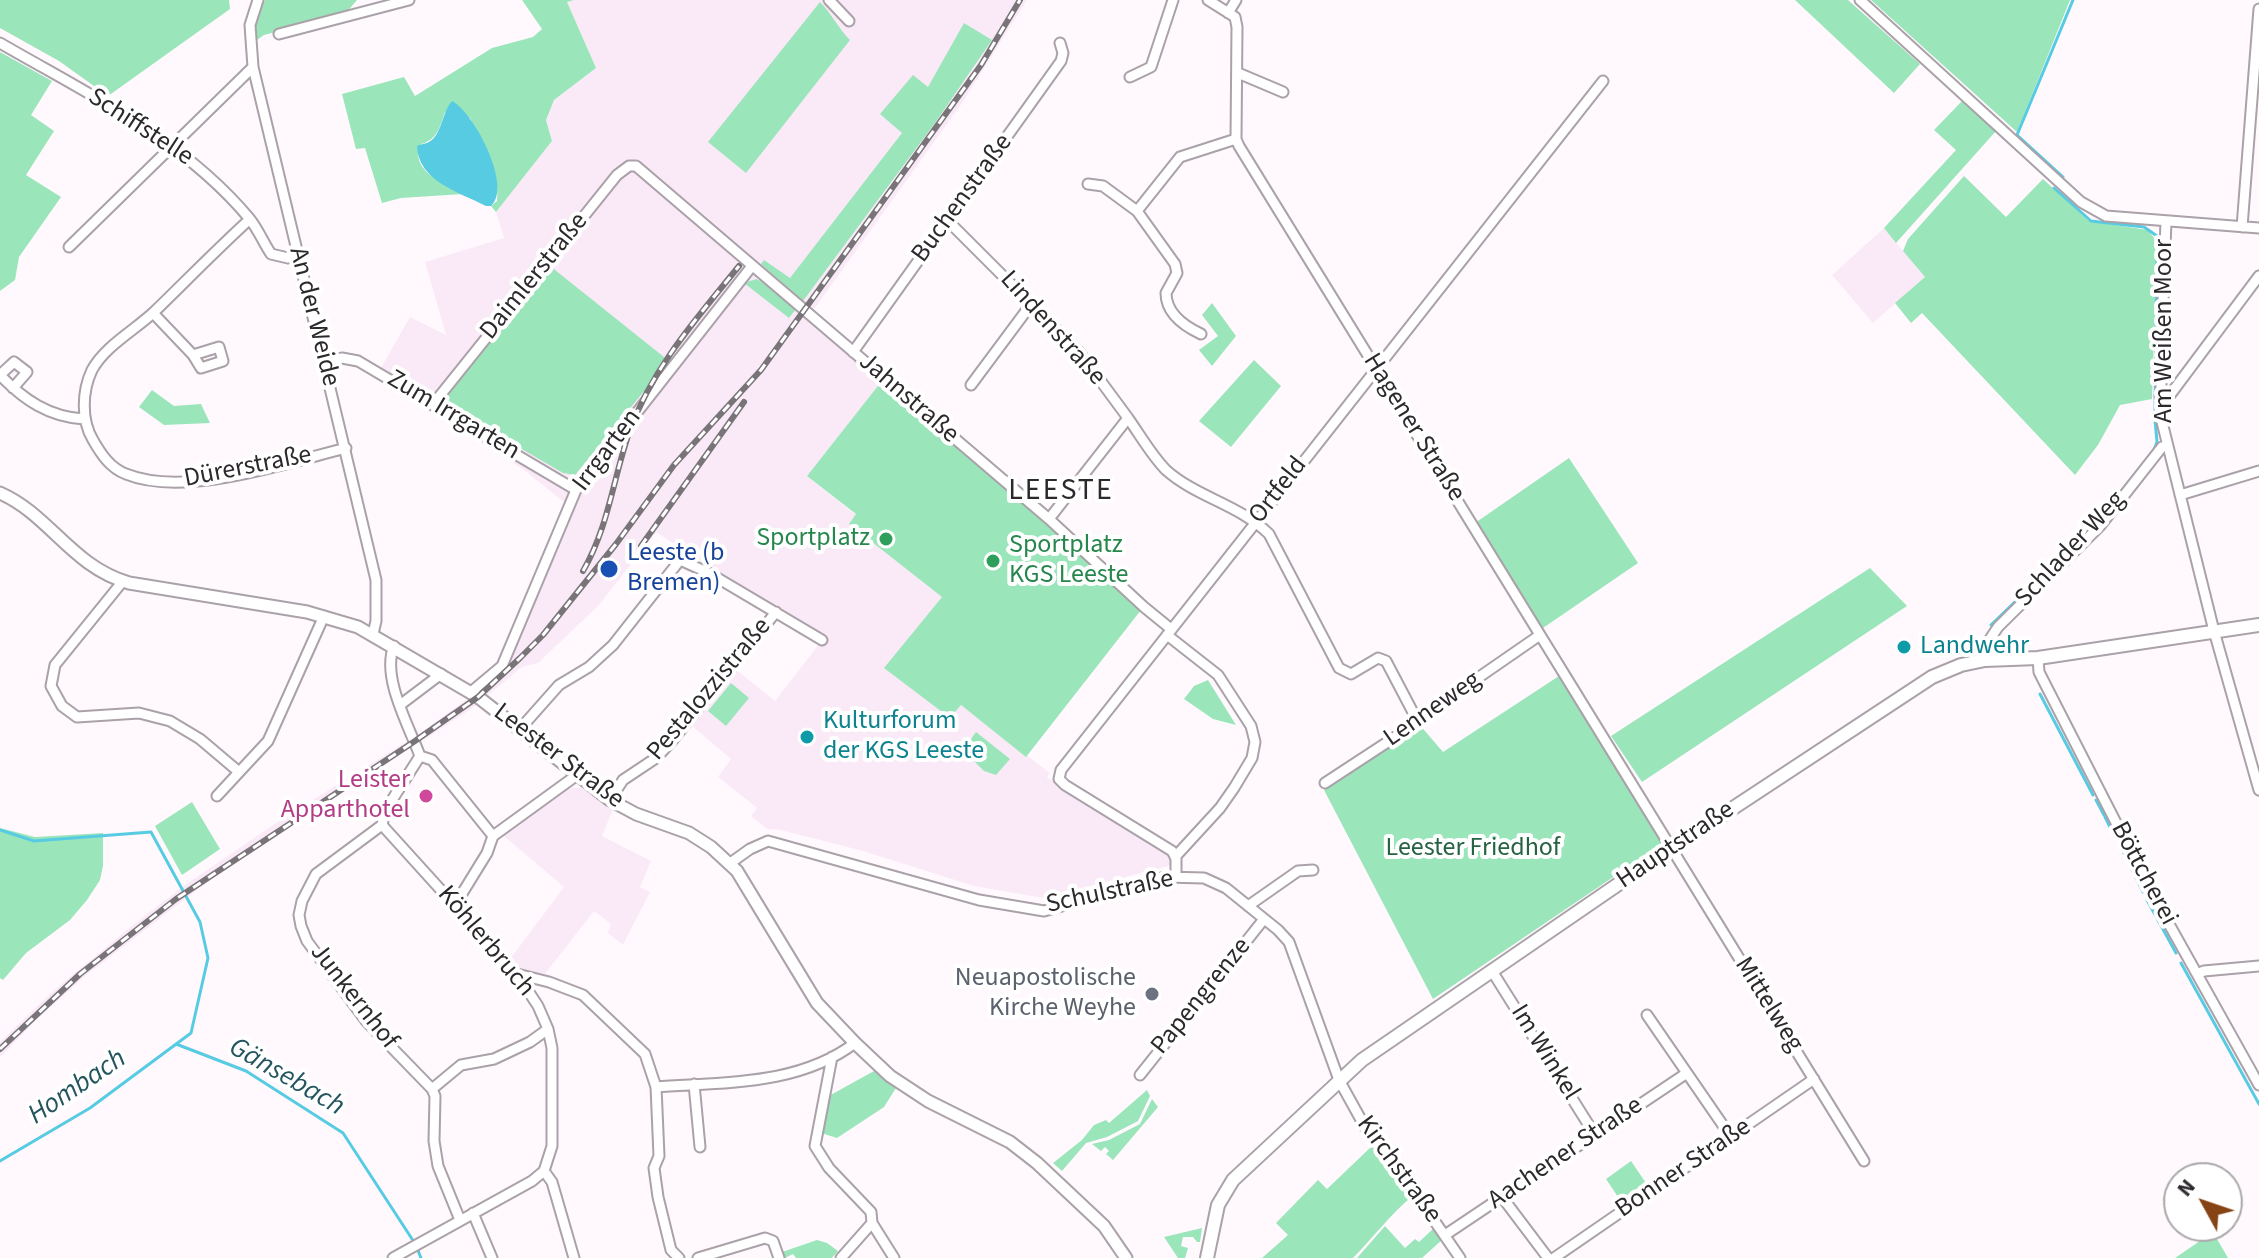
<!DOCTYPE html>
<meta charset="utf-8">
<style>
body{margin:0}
#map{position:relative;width:2259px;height:1258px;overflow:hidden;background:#fff9fe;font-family:"Source Sans 3",sans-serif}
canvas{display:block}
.north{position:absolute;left:2163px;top:1162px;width:80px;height:80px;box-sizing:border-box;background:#fff;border:2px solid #aba9ab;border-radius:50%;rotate:310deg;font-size:22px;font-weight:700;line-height:32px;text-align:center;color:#2c292c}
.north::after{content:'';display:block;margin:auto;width:28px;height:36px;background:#864315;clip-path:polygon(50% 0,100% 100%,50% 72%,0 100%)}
</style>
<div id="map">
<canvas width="2259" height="1258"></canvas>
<div class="north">N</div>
</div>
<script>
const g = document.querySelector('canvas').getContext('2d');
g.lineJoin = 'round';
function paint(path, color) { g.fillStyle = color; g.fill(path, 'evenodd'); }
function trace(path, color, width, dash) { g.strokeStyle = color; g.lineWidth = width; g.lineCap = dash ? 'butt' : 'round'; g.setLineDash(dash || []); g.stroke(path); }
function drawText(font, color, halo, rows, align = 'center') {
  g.font = font + ' "Source Sans 3",sans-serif'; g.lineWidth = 8; g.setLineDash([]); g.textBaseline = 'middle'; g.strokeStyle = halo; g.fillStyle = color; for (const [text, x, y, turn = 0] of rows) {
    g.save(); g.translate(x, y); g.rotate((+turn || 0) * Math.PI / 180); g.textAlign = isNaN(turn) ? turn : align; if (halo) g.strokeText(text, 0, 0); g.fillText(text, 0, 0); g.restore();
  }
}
paint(new Path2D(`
 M574,0H1027L962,103L812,312L804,316L881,382L807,476L856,515L849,524L942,597L885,668L950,718L961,705L1050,773L1047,777L1080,802L1166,851L1172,865L1043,898L974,886L863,851L781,830L767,829L751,816L757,808L718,777L731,759L691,725L734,668L775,701L826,635L688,553L656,532L599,605L538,663L522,667L471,709L229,866L190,895L84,977L34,1022L0,1057V1042L51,993L134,924L185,885L279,821L419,734L493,680L511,663L498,664L565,503L523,469L375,378L410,317L446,335L425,262L504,238L496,212L552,141L546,120L554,100L596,68L567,2Z
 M1884,228L1925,277L1873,323L1832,275Z
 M572,788H581L613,809L602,836L651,861L640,887L650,892L623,945L608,933L611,924L594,911L545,974L517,968L510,959L564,887L504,836L520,821L563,790Z`), '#faeaf8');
paint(new Path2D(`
 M0,0H229L230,9L108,96L59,61L0,28Z
 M265,0H357L346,13L264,35L257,40L254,47V21Z
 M522,0H574L567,2L596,68L554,100L546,120L552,141L496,212L491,206L497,201C500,170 484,144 470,118L445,112C440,127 437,140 421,144C408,170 445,184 463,194L401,198L382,203L365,148L356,149L342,94L404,77L415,96L492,48L533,37L542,29Z
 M1795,0H1848L1920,64L1894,93Z
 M1871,0H2070L2017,132Z
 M820,2C832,14 838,28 850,40L746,173L708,142Z
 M964,23L992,40L935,123L803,301L761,264L764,260L790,278L902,133L880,114L913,75L928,87Z
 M0,52L52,81L31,115L54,131L26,175L61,197L19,257L15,280L0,291Z
 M1963,100L1996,131L1896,243L1884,228L1956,150L1934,130Z
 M1964,176L2006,217L2043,179L2089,221L2148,230L2157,242L2152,399L2120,405L2098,445L2075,475L1922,313L1911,323L1895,303L1925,277L1903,251L1908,239Z
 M550,266L669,361L575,475L563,473L446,405L445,396Z
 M756,279L765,283L796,309L789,318L744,283Z
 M1212,303L1236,336L1212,366L1199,350L1218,336L1202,315Z
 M1254,360L1281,386L1231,447L1199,421Z
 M881,382L1051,525L1141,610L1026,757L961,705L950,718L884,668L942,597L849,524L856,514L807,476Z
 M152,390L174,406L201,404L210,423L164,425L139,407Z
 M1569,458L1638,563L1543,628L1475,523Z
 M1870,568L1907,606L1642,782L1611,736Z
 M1559,676L1662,844L1433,999L1324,790L1419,724L1443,752Z
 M1208,680L1236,725L1213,719L1184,699L1194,686Z
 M731,683L749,698L726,726L708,711Z
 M976,732L1010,759L996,775L984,771L963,750Z
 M192,802L220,849L182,875L155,826Z
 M0,828L35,837L103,833V866L100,880L87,900L70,920L26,953L3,980L0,978Z
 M874,1071L896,1088L884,1107L837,1138L821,1133L827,1097Z
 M1147,1090L1150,1096L1138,1121L1107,1137L1086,1143L1062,1171L1053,1163L1082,1140L1094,1125L1106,1120L1109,1123Z
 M1152,1099L1158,1107L1113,1160L1106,1154L1109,1151L1105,1147L1101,1151L1092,1144L1109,1140L1140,1124Z
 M1372,1146L1393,1167L1414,1195C1391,1213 1374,1237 1353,1258H1262L1288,1235L1276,1223L1318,1180L1327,1189Z
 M1631,1161L1646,1183L1620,1200L1606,1179Z
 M1385,1226L1405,1248L1415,1239L1419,1242L1435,1227L1443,1239L1422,1258H1357Z
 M1202,1228L1200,1242H1197L1193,1237H1183L1181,1246L1188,1248L1185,1258H1178L1164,1237Z
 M2213,1232L2228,1258H2175Z
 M817,1240L827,1243L838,1251L832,1258H796L793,1254L785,1258L782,1252Z`), '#9be5ba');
paint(new Path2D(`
 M452,101C474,112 513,187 491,206H486C459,192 418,181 417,146C421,144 425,144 429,142C442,135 442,112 452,101Z`), '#57cbe2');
trace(new Path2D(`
 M2063,177L2017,135L2073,0
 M2054,188L2091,221L2144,227L2157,236L2155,412
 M2119,494L2154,450L2157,442L2155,420
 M1991,625L2080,539
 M2040,694L2093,795
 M2096,800L2104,815
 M2105,817L2114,835
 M0,830L34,841L151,832L200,922L208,958L191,1033L90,1108L0,1161
 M2120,845L2143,892
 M2147,900L2176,953
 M2181,963L2259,1104
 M176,1044L246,1071L343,1133L414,1242
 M417,1248L421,1258`), '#57cbe2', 3);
const minor = new Path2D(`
 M258,0L250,25L253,67L376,580V621L373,634
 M829,0L849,21
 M1208,0L1235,17L1237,27L1236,139L1239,146L1864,1161
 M1860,0L2081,202L2106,216L2259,228
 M1228,13L1236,0
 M279,34L409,0
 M0,43C88,94 182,138 249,218C258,229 263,242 271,254L288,258L298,256
 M1238,73L1283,92
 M1130,77L1151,67L1173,0
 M1088,184L1103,186L1137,211L1180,157L1236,139
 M1137,211L1175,264L1177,273L1166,293C1166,313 1184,326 1201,334
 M250,219C217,249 186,281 154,312C135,330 105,346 92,370C82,391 81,420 93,440C101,454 110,468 126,474C185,498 286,463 346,448
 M948,221L1080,353L1128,418L1049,519
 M2166,221L2161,355V418L2214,631L2259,790
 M2242,227L2259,9
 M69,247L253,67
 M153,313L193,355L201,368L223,361L219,347L193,355
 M853,352L1061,61L1063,53L1060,43
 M325,362L342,358L358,361L576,490
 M971,385L1032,303
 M13,388L27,372L14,362L0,375C24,400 49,417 84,419
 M2160,396L2170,395L2259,276
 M434,403L617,175L629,166H636L1049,519L1144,607L1171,629
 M1128,418C1140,435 1152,456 1166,470C1196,497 1240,505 1269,534L1339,668L1351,674L1378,658L1386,661L1417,720
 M2180,495L2259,471
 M123,581L55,665L51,686L62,706L77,717L139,713L170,721L200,739L239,772
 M1167,635L1218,675L1251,726L1255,742L1252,758L1234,788L1220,808L1175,857
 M394,646C381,677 409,726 420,756L385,811L382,825L316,874L302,901L299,915L301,926L307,941L366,1021L432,1089
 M2038,658L2039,672L2155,899L2259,1085
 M1985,660L1988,642L1998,627L2100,526L2162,447L2167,446
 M471,692L502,666L576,490L752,266
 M400,705L441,674
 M520,729L559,685L589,667L613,645L680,560L709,573L822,640
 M420,756L432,760L493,836
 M1325,783L1412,726L1417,720L1540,635
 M217,796L268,741L324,616
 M610,800L623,780L656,758L672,741L776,612
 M382,825L517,974L538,1006L548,1029L552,1048V1146L544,1171L532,1181L393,1258
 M729,864L750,849L768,841L979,900L1044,911L1165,877L1204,878L1226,888L1278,930L1289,942L1339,1080L1370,1136L1396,1165L1460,1258
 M1176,876V858L1172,851L1065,785L1059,779L1061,770L1603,81
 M455,905L487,853L493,836L577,775
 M1248,906L1298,871L1313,870
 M1492,971L1595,1135
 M517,974L549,982L583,995L645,1054L656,1087L659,1156L654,1168L658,1197L671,1250L679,1258
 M2197,974L2204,971L2259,966
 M1647,1015L1731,1137
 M832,1057L815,1146L829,1168L871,1212L872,1223L894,1258
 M1140,1075L1264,919
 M694,1084L700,1147
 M656,1087C723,1082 798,1086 855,1043
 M544,1171L552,1182L574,1258
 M1502,1197L1548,1258
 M473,1213L492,1258
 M460,1220L438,1166L434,1141L435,1096L432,1089L461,1065L494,1059L530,1042L548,1029
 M1445,1235L1687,1073
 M698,1258L765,1238L773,1241L779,1258
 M841,1258L872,1223
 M1554,1258L1814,1079`);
const tertiary = new Path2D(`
 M0,493C50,515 71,566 129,583L307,612L358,627L478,697L610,800L636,814L689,833L711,847L737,871L817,1003L855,1043L890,1076L928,1101L1010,1142L1037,1163L1104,1226L1126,1258`);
const secondary = new Path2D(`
 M1207,1258L1218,1205L1233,1180L1362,1060L1636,872L1932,677L1961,665L1985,660L2038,658L2259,625`);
trace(minor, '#aaa1a9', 13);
trace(tertiary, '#aaa1a9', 15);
trace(secondary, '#aaa1a9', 16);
trace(minor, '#fff', 9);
trace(tertiary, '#fff', 11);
trace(secondary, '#fff', 12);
const rail = new Path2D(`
 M641,546L744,402
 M583,571C609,526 613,478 630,430C653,367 697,318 739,266
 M0,1049L80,974L176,899L415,741L478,697L520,658L543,635L616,544L674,465L761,370L981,65L1020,0`);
trace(rail, '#787478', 6);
trace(rail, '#fff', 3, [9]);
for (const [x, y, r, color] of [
 [886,539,8,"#2e9e5b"],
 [993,561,8,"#2e9e5b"],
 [609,569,10,"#1a4fb4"],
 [1904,647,8,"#0f9aa8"],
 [807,737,8,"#0f9aa8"],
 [426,796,8,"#d1479c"],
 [1152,994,8,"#6b7280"]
]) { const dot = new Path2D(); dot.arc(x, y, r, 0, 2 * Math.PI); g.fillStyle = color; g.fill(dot); trace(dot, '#fff', 3); }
drawText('26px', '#2c292c', '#fff', [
 ["Schiffstelle",140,128,33],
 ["Buchenstraße",963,199,-54],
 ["Daimlerstraße",535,277,-51],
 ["An der Weide",313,317,76],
 ["Lindenstraße",1052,329,48],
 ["Am Weißen Moor",2165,331,-90],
 ["Jahnstraße",908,399,41],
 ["Zum Irrgarten",453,416,31],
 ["Hagener Straße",1413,428,58],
 ["Irrgarten",608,451,-53],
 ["Dürerstraße",248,468,-11],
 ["Ortfeld",1279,491,-52],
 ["Schlader Weg",2071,550,-47],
 ["Pestalozzistraße",710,690,-50],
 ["Lenneweg",1433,710,-35],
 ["Leester Straße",558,757,37],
 ["Hauptstraße",1676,846,-34],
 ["Böttcherei",2143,874,62],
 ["Schulstraße",1110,893,-12],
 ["Köhlerbruch",485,942,50],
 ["Junkernhof",353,997,52],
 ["Papengrenze",1202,997,-51],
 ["Mittelweg",1768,1005,58],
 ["Im Winkel",1544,1053,58],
 ["Aachener Straße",1566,1154,-34],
 ["Bonner Straße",1684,1169,-34],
 ["Kirchstraße",1398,1170,54]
]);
drawText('26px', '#27864d', '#fff', [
 ["Sportplatz",870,539],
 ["Sportplatz",1009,546,"left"],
 ["KGS Leeste",1009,576,"left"]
], 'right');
drawText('26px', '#164399', '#fff', [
 ["Leeste (b",627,554],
 ["Bremen)",627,584]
], 'left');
drawText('26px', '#0d838f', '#fff', [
 ["Landwehr",1920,647],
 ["Kulturforum",823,722],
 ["der KGS Leeste",823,752]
], 'left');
drawText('26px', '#b23c85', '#fff', [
 ["Leister",410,781],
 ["Apparthotel",410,811]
], 'right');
drawText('26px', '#266343', '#fff', [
 ["Leester Friedhof",1473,849]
]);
drawText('26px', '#5b616d', '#fff', [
 ["Neuapostolische",1136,979],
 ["Kirche Weyhe",1136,1009]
], 'right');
drawText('italic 28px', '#24555f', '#fff', [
 ["Gänsebach",286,1078,30],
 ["Hombach",78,1088,-34]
]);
g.letterSpacing = '2px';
drawText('30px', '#2c292c', '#fff', [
 ["LEESTE",1061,492]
]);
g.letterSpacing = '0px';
</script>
